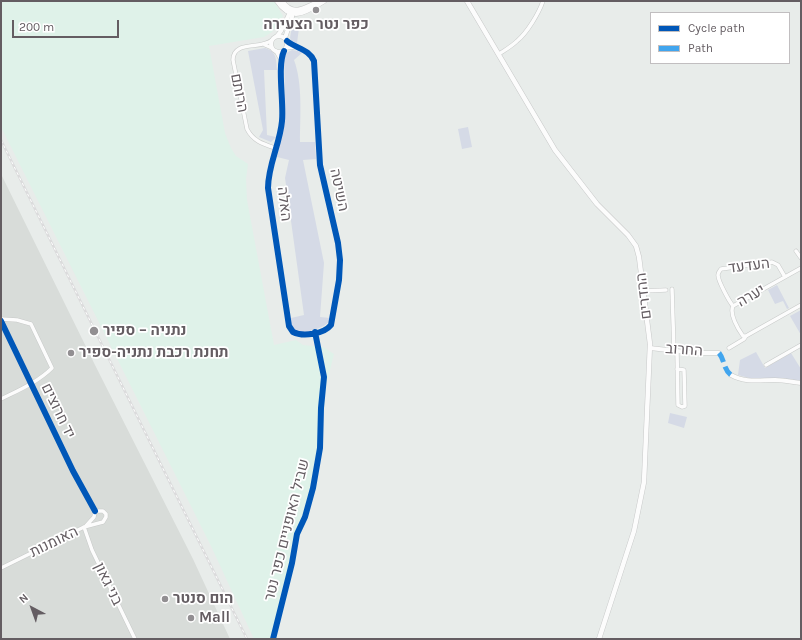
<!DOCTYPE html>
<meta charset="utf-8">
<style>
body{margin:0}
#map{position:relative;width:802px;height:640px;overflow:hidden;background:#e8ecea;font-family:Karla,sans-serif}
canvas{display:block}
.frame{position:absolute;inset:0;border:2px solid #645d62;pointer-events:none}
.legend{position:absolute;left:650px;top:12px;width:140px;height:52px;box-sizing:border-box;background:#fff;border:1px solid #c1bec0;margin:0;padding:5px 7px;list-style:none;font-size:12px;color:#645d62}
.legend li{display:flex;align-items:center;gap:8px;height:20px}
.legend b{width:20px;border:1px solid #c1bec0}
.north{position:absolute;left:12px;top:588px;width:40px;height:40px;-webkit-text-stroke:3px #fff;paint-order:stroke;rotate:319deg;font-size:11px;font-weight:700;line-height:16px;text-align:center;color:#645d62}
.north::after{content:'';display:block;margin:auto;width:14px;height:18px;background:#645d62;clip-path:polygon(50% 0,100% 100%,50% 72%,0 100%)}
.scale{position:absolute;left:12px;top:20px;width:107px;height:18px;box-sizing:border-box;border:2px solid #645d62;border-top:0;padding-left:5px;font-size:12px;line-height:14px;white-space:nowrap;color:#645d62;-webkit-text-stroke:3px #fff;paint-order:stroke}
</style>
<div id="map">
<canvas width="802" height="640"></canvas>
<div class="frame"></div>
<ul class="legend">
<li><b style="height:5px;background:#0057b8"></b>Cycle path</li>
<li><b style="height:5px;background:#41a5ee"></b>Path</li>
</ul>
<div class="north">N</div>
<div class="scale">200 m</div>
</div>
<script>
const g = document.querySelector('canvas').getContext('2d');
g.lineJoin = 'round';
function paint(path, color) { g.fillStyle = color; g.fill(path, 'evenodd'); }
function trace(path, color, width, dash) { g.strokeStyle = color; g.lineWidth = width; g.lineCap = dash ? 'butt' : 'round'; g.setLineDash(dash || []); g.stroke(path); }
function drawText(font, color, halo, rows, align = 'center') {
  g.font = font + ' Karla,Heebo,sans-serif'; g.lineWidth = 3.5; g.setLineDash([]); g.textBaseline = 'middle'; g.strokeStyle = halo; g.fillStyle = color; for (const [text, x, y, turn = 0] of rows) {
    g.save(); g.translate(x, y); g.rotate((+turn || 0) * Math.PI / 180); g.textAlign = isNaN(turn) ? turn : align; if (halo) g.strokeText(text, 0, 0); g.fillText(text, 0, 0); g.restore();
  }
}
paint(new Path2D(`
 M1,174L95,365L193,559L230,639H1Z`), '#d8dcd9');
paint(new Path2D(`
 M292,26L299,28L297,43L292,41L290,38Z
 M265,48C277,51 276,60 277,70H264L267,135L276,137L271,142L259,137L263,130L248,51Z
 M292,50L303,52L294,60C303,84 300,117 300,142H315L316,159L303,160L324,263L320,317L330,318L329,322C321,329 306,334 294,331L292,328L291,318L304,315L286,185L285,178L289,160L277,157C286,123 285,92 284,57L288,52Z
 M468,127L472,147L462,149L458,129Z
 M777,285L789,308L787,309L783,301L775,304L768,290Z
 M801,310V335L790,316Z
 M756,352L765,368L791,353L801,369V381L779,378H749L738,375L740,360Z
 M670,413L687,417L684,428L668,423Z`), '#d5dae6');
paint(new Path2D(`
 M1,1H274L283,16L272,32L264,37L209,46L225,133L231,148L236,156L248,164L246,179L247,200L274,345L296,340L303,345L323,347L334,354L326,386L318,469L303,525L296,546L275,639H254L211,546L1,127Z`), '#dff2e9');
const minor = new Path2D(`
 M272,40C261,50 233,40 233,60L247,129C253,141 263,144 275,148
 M265,45L272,48
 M286,48L295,47
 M276,51L281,60
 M284,51C277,66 284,103 282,121C280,144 268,165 268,188L289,326L293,332C303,337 324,334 331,325L339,280L340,260L338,243L320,165L314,61C309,49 297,49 287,41
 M499,54C505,50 512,46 517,41C527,33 539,13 543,1
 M796,251L801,258
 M672,289L674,351
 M644,291L666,290
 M733,306C729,301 718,281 718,275C718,272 720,271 721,269L772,262L778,265L785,277
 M1,319L17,320L31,324L52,368C38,382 19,390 1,399
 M1,321L73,471L95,511
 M746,336H743C738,329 729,314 733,306L801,268
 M729,348L744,339L746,336L801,305
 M677,351L678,405L682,407L685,406L684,370L677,369
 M766,365L801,345
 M84,527L92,550L135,639
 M85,527L94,517L95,511
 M1,568L84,527L103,522L106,517V514L103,511H95`);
const tertiary = new Path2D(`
 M271 44a8 8 0 1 1 16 0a8 8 0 1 1-16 0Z
 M277,36L281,31L291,10
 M285,38L292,17V12
 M650,348L694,353H719
 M731,375C745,383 760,380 775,380C784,380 792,382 801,383`);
const secondary = new Path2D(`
 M277,1C292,23 306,12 324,1
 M282,1C293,17 304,8 318,2
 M467,1L555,150L597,204L628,235L636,246L639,257L650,344L644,482L634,531L599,639`);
trace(minor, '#c7c9c8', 4.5);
trace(tertiary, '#c7c9c8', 5);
trace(secondary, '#c7c8c8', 5.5);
trace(minor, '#fcfcfc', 3.5);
trace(tertiary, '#fcfcfc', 4);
trace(secondary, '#fcfcfc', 4.5);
const rail = new Path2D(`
 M1,140L247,639`);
trace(rail, '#dbdbdc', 2.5);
trace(rail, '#fff', 1, [3]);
trace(new Path2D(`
 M719,353C725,360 723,369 731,375`), '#41a5ee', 5, [10, 5]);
trace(new Path2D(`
 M284,51C277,66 284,103 282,121C280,144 268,165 268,188L289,326L293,332C303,337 324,334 331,325L339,280L340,260L338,243L320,165L314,61C309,49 297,49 287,41
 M1,321L73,471L95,511
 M273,639L292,563L297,534L305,517L313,488L320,448L321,408L324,377L315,332`), '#0057b8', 6);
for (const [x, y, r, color] of [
 [316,10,4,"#928f92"],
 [94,331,5,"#928f92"],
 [71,353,4,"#928f92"],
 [165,599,4,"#928f92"],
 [191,618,4,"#928f92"]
]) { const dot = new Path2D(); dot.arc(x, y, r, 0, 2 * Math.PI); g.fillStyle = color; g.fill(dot); trace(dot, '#fff', 1.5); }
drawText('bold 15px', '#645d62', '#fff', [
 ["כפר נטר הצעירה",316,25,"center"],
 ["נתניה – ספיר",103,331],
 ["תחנת רכבת נתניה-ספיר",79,353],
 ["הום סנטר",173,599],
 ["Mall",199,618]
], 'left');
drawText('15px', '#645d62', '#fff', [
 ["הרותם",239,93,79],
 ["השיטה",339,190,78],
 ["האלה",284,204,83],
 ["העדעד",749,266,-7],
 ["ההדרים",644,296,-97],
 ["יערה",751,296,-30],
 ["החרוב",684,350,4],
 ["יד חרוצים",58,411,64],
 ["שביל האופניים כפר נטר",287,530,-76],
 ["האומנות",54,542,-26],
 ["בני גאון",108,584,64]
]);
</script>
